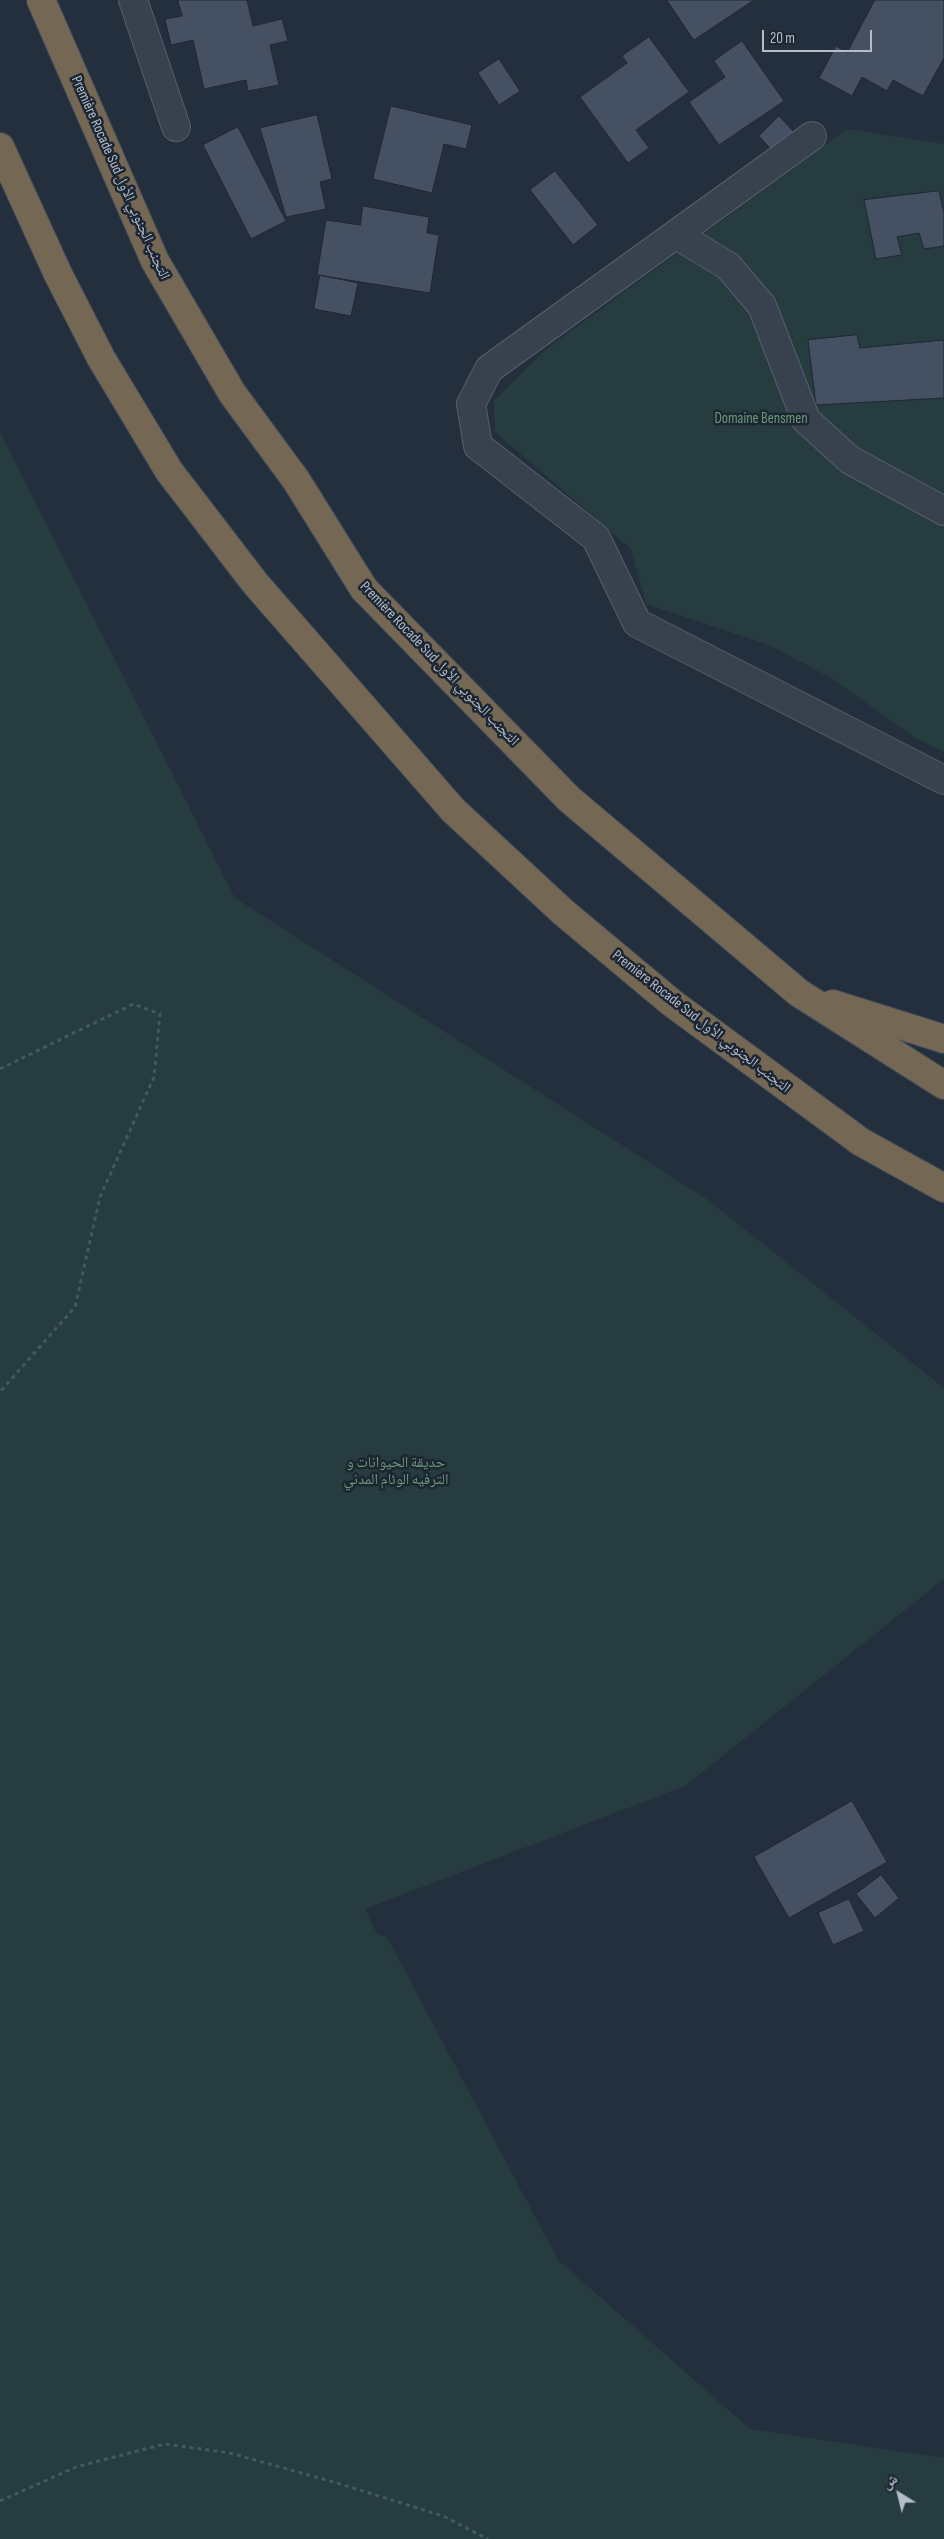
<!DOCTYPE html>
<meta charset="utf-8">
<style>
body{margin:0}
#map{position:relative;width:944px;height:2539px;overflow:hidden;background:#242f3e;font-family:"Sofia Sans Condensed","Noto Naskh Arabic",sans-serif}
canvas{display:block}
.north{position:absolute;left:874px;top:2469px;width:50px;height:50px;-webkit-text-stroke:4px #1d2633;paint-order:stroke;rotate:324deg;font-size:14px;font-weight:700;line-height:20px;text-align:center;color:#b4bcc9}
.north::after{content:'';display:block;margin:auto;width:18px;height:22px;background:#b4bcc9;clip-path:polygon(50% 0,100% 100%,50% 72%,0 100%)}
.scale{position:absolute;left:762px;top:30px;width:110px;height:22px;box-sizing:border-box;border:2px solid #b4bcc9;border-top:0;padding-left:6px;font-size:15px;line-height:18px;white-space:nowrap;color:#b4bcc9;-webkit-text-stroke:4px #1d2633;paint-order:stroke}
</style>
<div id="map">
<canvas width="944" height="2539"></canvas>
<div class="north">ش</div>
<div class="scale">20 m</div>
</div>
<script>
const g = document.querySelector('canvas').getContext('2d');
g.lineJoin = 'round';
function paint(path, color) { g.fillStyle = color; g.fill(path, 'evenodd'); }
function trace(path, color, width, dash) { g.strokeStyle = color; g.lineWidth = width; g.lineCap = dash ? 'butt' : 'round'; g.setLineDash(dash || []); g.stroke(path); }
function drawText(font, color, halo, rows, align = 'center') {
  g.font = font + ' "Sofia Sans Condensed","Noto Naskh Arabic",sans-serif'; g.lineWidth = 5; g.setLineDash([]); g.textBaseline = 'middle'; g.strokeStyle = halo; g.fillStyle = color; for (const [text, x, y, turn = 0] of rows) {
    g.save(); g.translate(x, y); g.rotate((+turn || 0) * Math.PI / 180); g.textAlign = isNaN(turn) ? turn : align; if (halo) g.strokeText(text, 0, 0); g.fillText(text, 0, 0); g.restore();
  }
}
paint(new Path2D(`
 M847,129L944,144V752L917,739L831,678L769,645L646,604L631,549L495,432L494,401L545,350Z
 M0,432L235,898L708,1200L944,1388V1579L685,1786L365,1909L377,1934L387,1937L558,2260L750,2429L944,2458V2539H0Z`), '#263c3f');
const building = new Path2D(`
 M178,0H247L253,26L282,19L288,41L270,45L279,85L248,91L246,80L204,89L193,40L171,45L165,19L182,16Z
 M667,0H754L694,40Z
 M875,0H944V58L923,96L893,80L887,91L862,77L852,96L819,78L836,46L847,52Z
 M649,37L689,92L636,130L649,148L628,163L580,97L627,63L622,56Z
 M742,41L784,101L719,145L689,102L725,77L714,61Z
 M499,59L520,91L499,105L478,73Z
 M391,106L472,125L466,149L444,144L432,193L373,179Z
 M317,115L332,179L320,182L326,209L286,217L260,128Z
 M779,116L795,133L774,153L759,136Z
 M238,127L286,221L251,239L203,145Z
 M555,171L598,225L573,245L530,190Z
 M939,191L944,213V246L924,249L919,233L897,237L902,255L876,259L864,200Z
 M363,206L429,217L427,233L439,235L430,293L317,275L326,220L360,225Z
 M320,275L358,283L351,316L314,309Z
 M857,335L860,348L944,340V398L816,405L808,340Z
 M852,1801L887,1862L789,1918L754,1857Z
 M881,1875L899,1898L875,1918L856,1894Z
 M849,1899L864,1931L833,1945L818,1913Z`);
paint(building, '#455162');
trace(building, '#1f2835', 1);
const minor = new Path2D(`
 M133,0L176,127
 M812,136L489,369L471,404L478,446L596,538L637,623L944,780
 M677,235L728,266L762,306L806,420L850,460L944,511`);
const highway = new Path2D(`
 M41,0L155,261L232,393L296,480L364,589L569,799L799,993L944,1085
 M0,147L58,274L101,358L169,471L255,583L453,810L563,912L672,1003L861,1142L944,1188
 M833,1004L944,1039`);
trace(minor, '#565f6c', 30);
trace(highway, '#434c59', 30);
trace(new Path2D(`
 M0,1069L133,1004L160,1014L154,1077L100,1197L75,1307L0,1392
 M0,2501L76,2467L165,2444L230,2453L337,2483L443,2516L488,2539`), '#44595c', 3, [4, 4]);
trace(minor, '#38414e', 28);
trace(highway, '#746855', 28);
drawText('15px', '#b4bcc9', '#1d2633', [
 ["Première Rocade Sud التجنب الجنوبي الأول",120,178,66],
 ["Première Rocade Sud التجنب الجنوبي الأول",439,664,46],
 ["Première Rocade Sud التجنب الجنوبي الأول",701,1022,38]
]);
drawText('15px', '#6b9a76', '#1d2633', [
 ["Domaine Bensmen",761,419],
 ["حديقة الحيوانات و",396,1463],
 ["الترفيه الوئام المدني",396,1480]
]);
</script>
